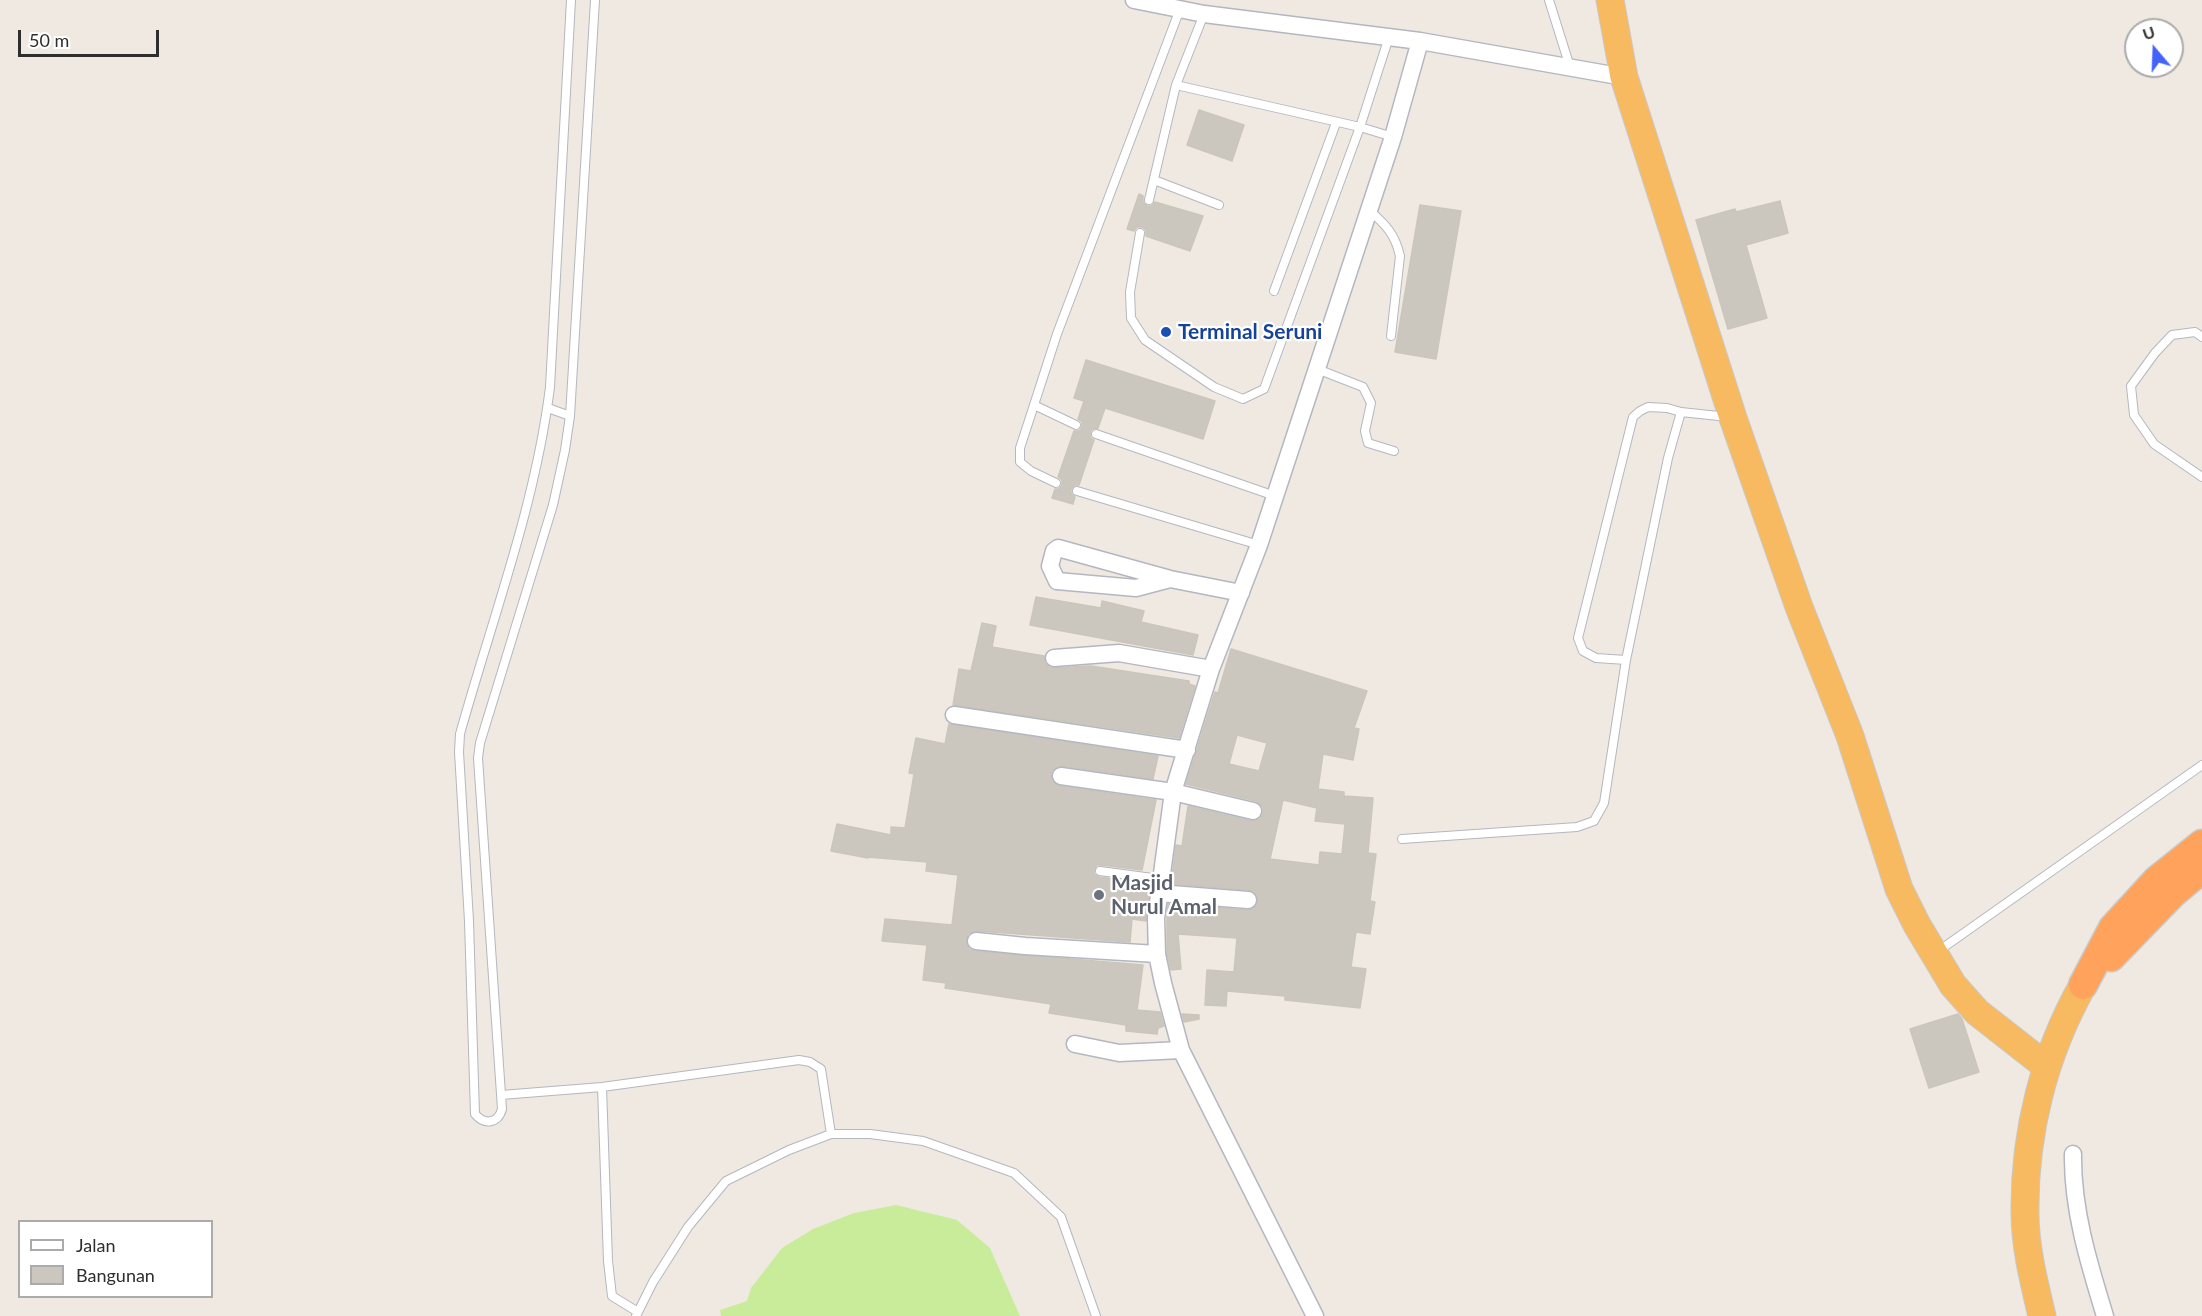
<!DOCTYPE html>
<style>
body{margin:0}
#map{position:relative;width:2202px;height:1316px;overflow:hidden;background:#efe9e1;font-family:Lato,sans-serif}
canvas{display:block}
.legend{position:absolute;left:18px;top:1220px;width:195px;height:78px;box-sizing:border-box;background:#fff;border:2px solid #ababab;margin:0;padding:8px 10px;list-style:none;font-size:18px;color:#2e2e2e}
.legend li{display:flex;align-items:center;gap:12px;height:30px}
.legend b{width:30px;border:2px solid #ababab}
.north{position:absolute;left:2124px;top:18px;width:60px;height:60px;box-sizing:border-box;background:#fff;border:2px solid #ababab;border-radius:50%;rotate:341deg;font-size:16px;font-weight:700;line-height:24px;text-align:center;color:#2e2e2e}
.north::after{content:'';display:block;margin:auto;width:21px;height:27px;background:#4264fb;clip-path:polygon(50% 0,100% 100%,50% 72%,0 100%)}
.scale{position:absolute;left:18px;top:30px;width:141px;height:27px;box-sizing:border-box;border:3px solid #2e2e2e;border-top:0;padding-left:8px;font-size:18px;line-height:21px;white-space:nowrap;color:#2e2e2e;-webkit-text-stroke:4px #fff;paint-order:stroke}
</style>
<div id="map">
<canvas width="2202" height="1316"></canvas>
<ul class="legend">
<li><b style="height:8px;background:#fff"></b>Jalan</li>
<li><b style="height:16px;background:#cbc7bf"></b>Bangunan</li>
</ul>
<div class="north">U</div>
<div class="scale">50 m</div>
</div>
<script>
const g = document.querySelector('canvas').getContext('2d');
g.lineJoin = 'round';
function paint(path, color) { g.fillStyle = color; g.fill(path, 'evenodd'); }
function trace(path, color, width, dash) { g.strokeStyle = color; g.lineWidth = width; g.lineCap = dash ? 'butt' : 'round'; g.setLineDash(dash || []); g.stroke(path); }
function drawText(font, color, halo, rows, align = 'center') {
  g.font = font + ' Lato,sans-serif'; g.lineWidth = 4.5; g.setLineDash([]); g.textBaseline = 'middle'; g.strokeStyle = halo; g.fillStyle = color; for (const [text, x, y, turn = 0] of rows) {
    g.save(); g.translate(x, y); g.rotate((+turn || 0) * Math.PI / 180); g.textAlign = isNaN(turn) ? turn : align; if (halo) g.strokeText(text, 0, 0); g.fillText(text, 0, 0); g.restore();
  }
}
paint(new Path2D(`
 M896,1205L957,1220L990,1248L1020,1316H721L720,1310L747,1301L751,1288L782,1248L813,1229L854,1213Z`), '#c9ec9a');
const building = new Path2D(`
 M1199,110L1244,125L1232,161L1187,145Z
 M1139,194L1143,196V202L1147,206H1151L1155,202L1203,216L1190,251L1146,236V230L1142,227H1137L1134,231L1127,229Z
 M1780,201L1788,233L1746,245L1767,318L1728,329L1696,220L1735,209L1736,212Z
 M1420,205L1461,211L1436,359L1395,352Z
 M1086,360L1215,401L1203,439L1105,408L1098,428L1092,429L1090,432L1091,438L1094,440L1079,485H1075L1071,489V493L1075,497L1073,504L1052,498L1055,489H1059L1062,485V480L1058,477L1074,431H1079L1082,427V422L1078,419L1084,401L1074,398Z
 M1036,597L1101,608L1102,601L1144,611L1141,622L1198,635L1193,655L1030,625Z
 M982,623L996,626L992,647L1044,656L1045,663L1050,668L1091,666L1189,681V684L1195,686L1179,738L953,705L959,669L971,671Z
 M1231,649L1367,691L1354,728L1359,729L1353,760L1323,754L1318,789L1344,792V796L1373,798L1368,853L1376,854L1370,901L1375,902L1370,934L1356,932L1351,967L1366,969L1360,1008L1285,1000V996L1227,991L1226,1006L1205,1005L1207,970L1234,972L1237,938L1178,934L1181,969L1171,970L1167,953V919L1168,904L1247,910L1253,909L1258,901L1257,895L1249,890L1171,884L1176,845L1182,846L1188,806L1251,821L1260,819L1263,814V807L1256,801L1186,784L1215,692L1218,693ZM1237,735L1267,743L1259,771L1229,764ZM1283,800L1317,808L1315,821L1345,824L1342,854L1320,852L1319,865L1270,859Z
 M949,724L1158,756L1153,779L1062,766L1057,767L1051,774L1052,780L1060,786L1156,800L1142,870L1101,865H1097L1094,870V874L1099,877L1150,884L1146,921L1132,919L1130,942L977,931L968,934L966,941L969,949L975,951L1143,965L1137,1010L1160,1012L1164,1026L1158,1028L1157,1034L1126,1031V1025L1049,1013L1051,1004L945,988L946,983L923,980L927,945L882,941L885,919L952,925L958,875L926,871L927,862L868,857V858L831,851L837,824L891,835V827L905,828L914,774L909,773L916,738L945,744Z
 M1182,1014L1199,1015V1019L1184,1022Z
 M1958,1014L1962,1019L1979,1072L1929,1088L1910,1029Z`);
paint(building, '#cbc7bf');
trace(building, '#cbc5ba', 1.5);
const service = new Path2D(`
 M571,0L550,387C535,507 492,619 460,734L459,752L469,921L475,1114C484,1125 498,1124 502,1109L478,758L480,743L553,505L565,450L570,416L595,0
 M1549,0L1570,67
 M1176,85L1360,127L1393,137
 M1154,180L1219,205
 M1149,200L1176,85L1204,14
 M1369,210C1386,225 1395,234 1400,256L1391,336
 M1140,233L1130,292L1131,318L1145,340L1214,387L1243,399L1264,389L1360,127L1389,37
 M1274,291L1336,123
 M2202,337L2195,332L2172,335L2155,353L2131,386L2134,415L2154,444L2202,477
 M1317,369L1363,387L1371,403L1365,431L1368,443L1394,451
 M1034,405L1020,448V462L1031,471L1056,483
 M548,408L570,416
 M1681,412L1668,458L1626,660L1596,658L1583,651L1578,638L1633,417L1640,411L1648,407L1667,408L1681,412L1728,417
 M1076,425L1034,405L1057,334L1180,9
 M1096,434L1275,496
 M1077,491L1259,545
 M1402,839L1577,827L1594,821L1604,803L1626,660
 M1100,871L1160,879
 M1937,952L2202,765
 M602,1087L608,1261L612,1296L638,1312
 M501,1095L602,1087L799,1060L810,1062L821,1069L831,1134H870L923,1141L1014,1173L1061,1217L1096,1316
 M636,1316L653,1282L688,1227L726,1181L789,1150L831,1134`);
const minor = new Path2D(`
 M1134,0L1204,14L1420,41L1624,77
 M1170,579L1136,588L1057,581L1050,566L1054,551L1058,548L1170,579L1241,593
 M1054,658L1119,653L1211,669
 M954,715L1187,750
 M1061,776L1173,792L1253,811
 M1158,893L1248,900
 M976,941L1025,946L1157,954
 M1075,1044L1119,1053L1181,1050
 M2073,1154C2072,1209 2089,1264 2105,1316
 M1315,1316L1181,1050L1163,983L1157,954L1156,918L1173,792L1211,669L1259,545L1393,137L1420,41`);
const trunk = new Path2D(`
 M1610,0L1624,77L1733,418L1799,607L1850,736L1899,889L1917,925L1953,985L1977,1012L2046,1066
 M2042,1316C2034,1282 2025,1247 2025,1213C2024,1133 2044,1054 2083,985`);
const motorway = new Path2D(`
 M2111,957L2173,893L2202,869
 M2083,985L2113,928L2157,880L2202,844`);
trace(service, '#b4b7c1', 10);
trace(minor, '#b4b7c1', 19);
trace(trunk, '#c9c9c9', 29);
trace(motorway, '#c9c9c9', 31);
trace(service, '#fff', 8);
trace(minor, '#fff', 16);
trace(trunk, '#f8ba60', 27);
trace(motorway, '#ffa35c', 28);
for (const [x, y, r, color] of [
 [1166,332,6,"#1a4fb4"],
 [1099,895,6,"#6b7280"]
]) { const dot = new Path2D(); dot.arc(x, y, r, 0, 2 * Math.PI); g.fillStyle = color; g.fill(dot); trace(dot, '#fff', 2); }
drawText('bold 21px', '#164399', '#fff', [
 ["Terminal Seruni",1178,332]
], 'left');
drawText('bold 21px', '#5b616d', '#fff', [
 ["Masjid",1111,883],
 ["Nurul Amal",1111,907]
], 'left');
</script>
